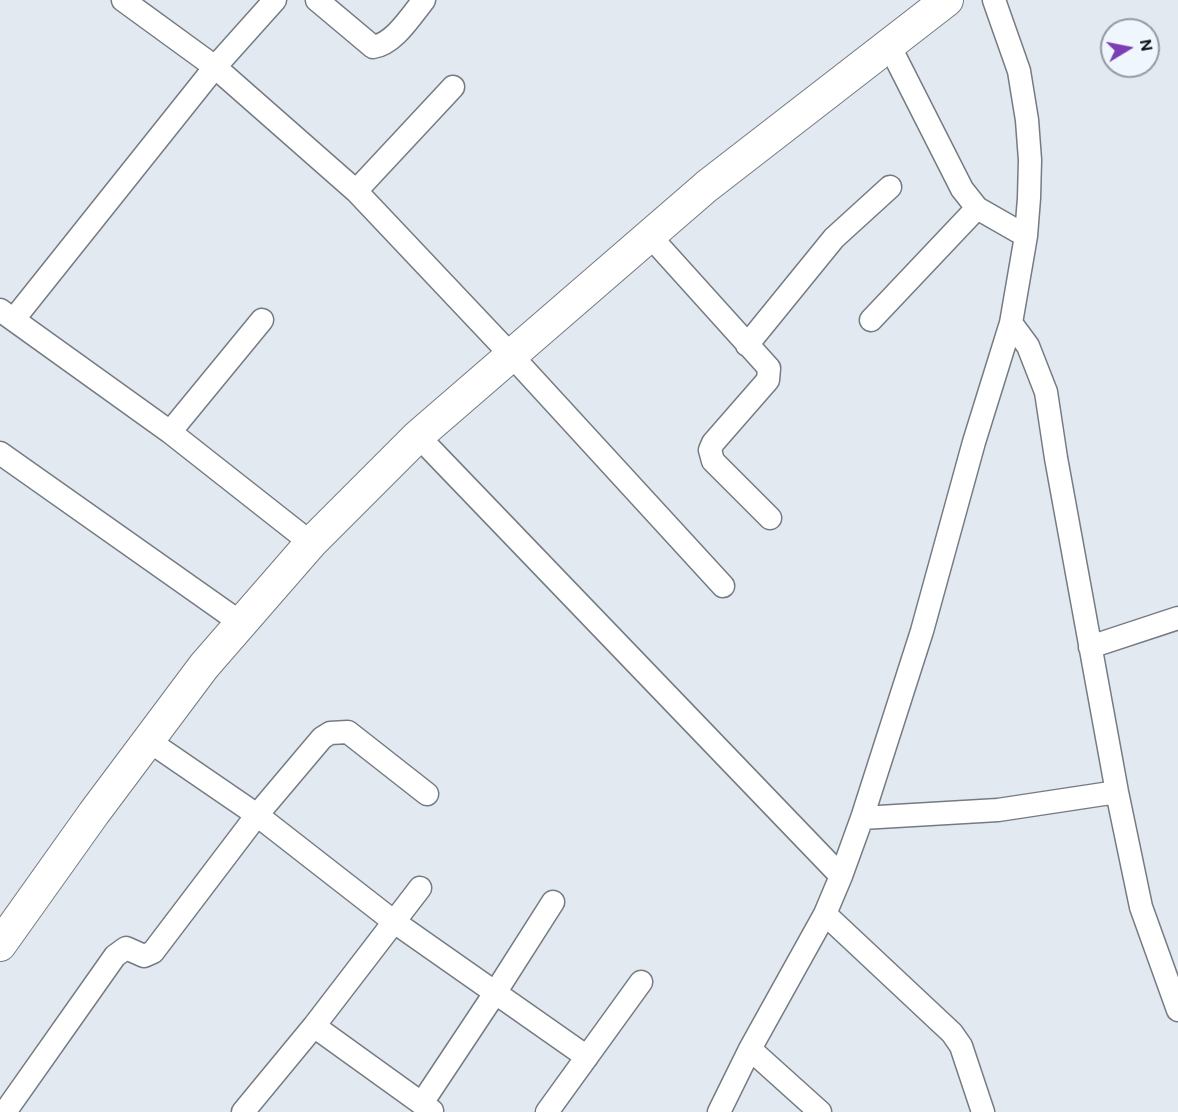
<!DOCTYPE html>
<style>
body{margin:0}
#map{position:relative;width:1178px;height:1112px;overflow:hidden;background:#e2e9f0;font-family:"DM Sans",sans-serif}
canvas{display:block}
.north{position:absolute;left:1100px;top:18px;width:60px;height:60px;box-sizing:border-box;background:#eff6fe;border:2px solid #959aa0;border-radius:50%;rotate:80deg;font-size:16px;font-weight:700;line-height:24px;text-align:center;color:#0d1012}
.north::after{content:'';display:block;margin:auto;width:21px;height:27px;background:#7c3eb3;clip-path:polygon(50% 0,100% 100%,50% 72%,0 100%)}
</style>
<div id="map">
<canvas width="1178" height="1112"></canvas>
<div class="north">N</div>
</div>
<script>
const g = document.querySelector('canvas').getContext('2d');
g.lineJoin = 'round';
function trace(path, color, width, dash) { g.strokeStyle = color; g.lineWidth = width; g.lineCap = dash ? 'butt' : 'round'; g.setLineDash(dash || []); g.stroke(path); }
const street = new Path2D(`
 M123,0L215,67L356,191L512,356L723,586
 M317,0L373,47C394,44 411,16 424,0
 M889,45L962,189L977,208L1026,236
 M356,191L453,87
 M649,235L769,368L768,380L713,443L710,450L713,461L770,518
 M0,310L170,432L311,543
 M14,319L215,67L275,0
 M871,320L977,208
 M1011,323L1028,346L1046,392L1056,458L1117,792L1141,907L1178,1010
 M747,345L834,238L890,187
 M170,432L262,320
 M418,436L841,876
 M0,453L241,623
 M1090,647L1178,618
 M149,741L257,815L393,921L587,1057
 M862,818L998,810L1117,792
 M825,914L952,1033L961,1046L983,1112
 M314,1026L432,1111
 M750,1049L820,1112
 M422,1103L495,993L553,902
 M5,1112L115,956L126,948L144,956L153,952L257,815L322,738L330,733L348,732L427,794
 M243,1112L314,1026L420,888
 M547,1112L641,982
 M719,1112L750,1049L825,914L841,876L862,818L922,631L974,442L1011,323L1026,236L1029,198L1030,160L1027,120L1019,71L994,0`);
const secondary = new Path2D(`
 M0,945L94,813L204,666L311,543L418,436L707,186L947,0`);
trace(street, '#757b82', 25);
trace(secondary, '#757b82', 34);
trace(street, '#fff', 22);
trace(secondary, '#fff', 32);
</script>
